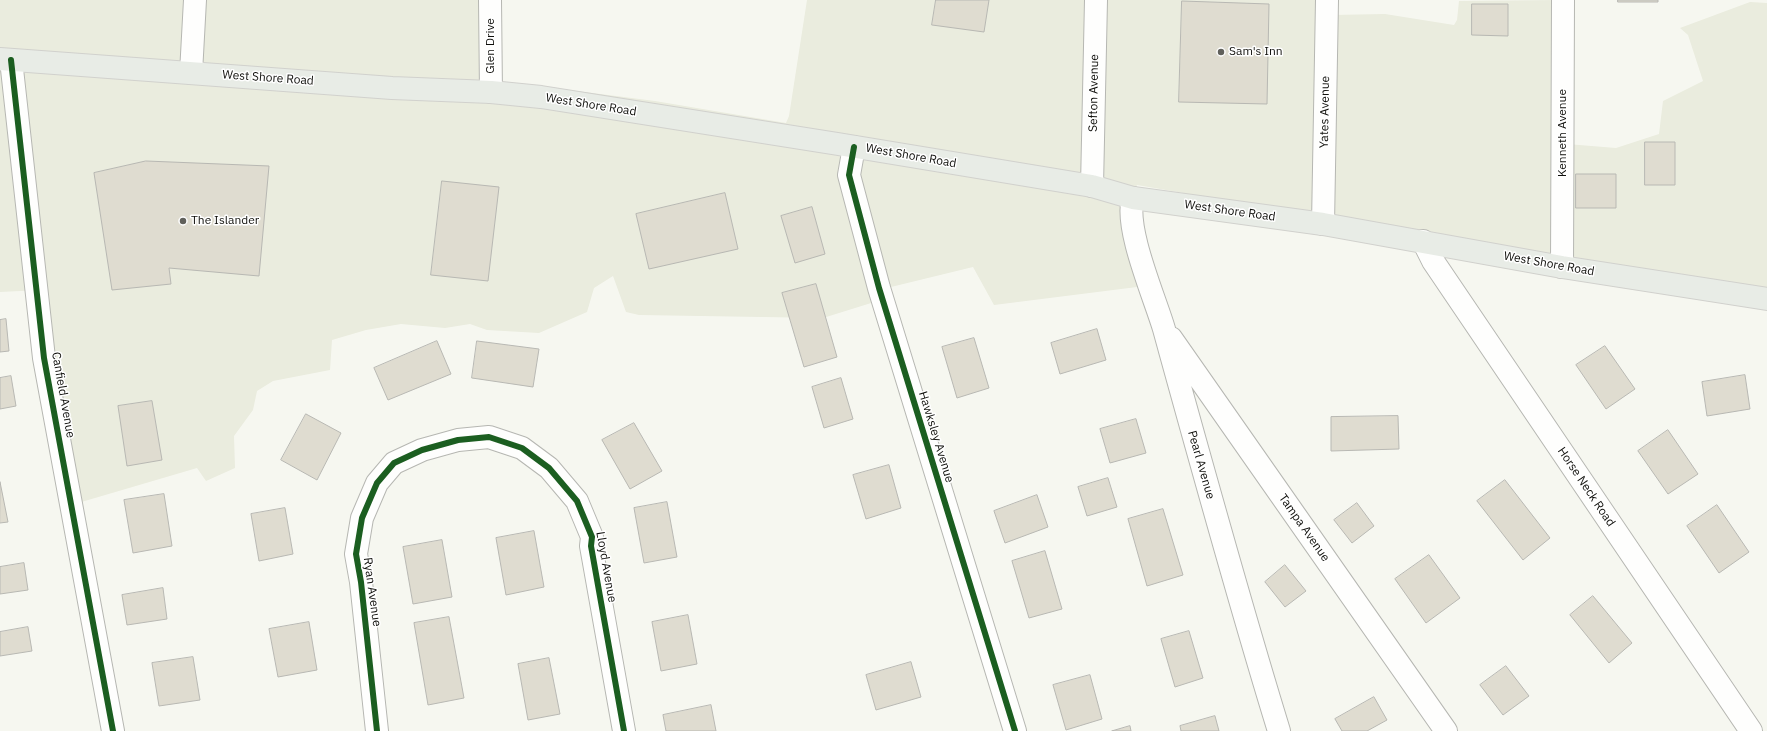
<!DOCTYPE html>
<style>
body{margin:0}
canvas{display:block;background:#f6f7f0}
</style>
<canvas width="1767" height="731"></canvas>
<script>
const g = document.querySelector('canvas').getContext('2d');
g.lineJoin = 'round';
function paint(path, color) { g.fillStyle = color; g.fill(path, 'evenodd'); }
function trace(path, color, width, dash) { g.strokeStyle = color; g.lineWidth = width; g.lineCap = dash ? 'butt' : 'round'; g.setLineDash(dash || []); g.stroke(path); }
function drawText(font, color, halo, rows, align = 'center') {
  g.font = font + ' "IBM Plex Sans",sans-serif'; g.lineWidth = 3; g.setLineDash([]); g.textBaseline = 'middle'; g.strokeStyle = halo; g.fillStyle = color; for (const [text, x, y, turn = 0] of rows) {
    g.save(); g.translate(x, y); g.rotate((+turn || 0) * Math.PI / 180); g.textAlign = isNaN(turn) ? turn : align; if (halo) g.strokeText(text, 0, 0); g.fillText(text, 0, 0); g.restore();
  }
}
paint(new Path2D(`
 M0,0H489L499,81L655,101L786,123L789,116L807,0H1326L1331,15L1385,14L1454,25L1457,20L1459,1L1560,0L1567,144L1616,148L1659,134L1663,101L1703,81L1688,35L1680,28L1750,2L1767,3V290L1584,260L1553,254L1439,237L1137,185L1133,193L1153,285L994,305L973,267L891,287L884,299L823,318L639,315L626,312L613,276L594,288L587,312L539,333L487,330L470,324L445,328L401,324L366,330L332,340L330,370L273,381L257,391L253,410L234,436L235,468L206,481L197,468L78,503L41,290L0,292Z`), '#eaecde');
const building = new Path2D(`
 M936,0H989L984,32L932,25Z
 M1618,0H1658V2H1618Z
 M1182,1L1269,4L1267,104L1179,102Z
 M1472,4H1508V36L1472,35Z
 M1645,142H1675V185H1645Z
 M146,161L269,166L259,276L169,268L171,284L112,290L94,173Z
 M1576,174H1616V208H1576Z
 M442,181L499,187L488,281L431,275Z
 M725,193L738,249L649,269L636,214Z
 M812,207L825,254L795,263L781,216Z
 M816,284L837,357L804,367L782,293Z
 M6,319L9,351L0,352V320Z
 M1097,329L1106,360L1060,374L1051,343Z
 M974,338L989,388L957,398L942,347Z
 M437,341L451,374L388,400L374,368Z
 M477,341L539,349L533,387L472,378Z
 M1605,346L1635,389L1606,409L1576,365Z
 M1745,375L1750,409L1707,416L1702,382Z
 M11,376L16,406L0,409V378Z
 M841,378L853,419L824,428L812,387Z
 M152,401L162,460L127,466L118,406Z
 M306,414L341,433L317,480L281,460Z
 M1398,416L1399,449L1331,451V417Z
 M1136,419L1146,453L1110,463L1100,429Z
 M634,423L662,471L630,489L602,440Z
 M1668,430L1698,474L1668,494L1638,451Z
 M889,465L901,508L866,519L853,475Z
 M1108,478L1117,507L1087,516L1078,487Z
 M1505,480L1550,538L1523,560L1477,501Z
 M0,482L8,522L0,523Z
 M164,494L172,546L133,553L124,500Z
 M1037,495L1048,527L1005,543L994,511Z
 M667,502L677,557L644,563L634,508Z
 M1357,503L1374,526L1352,543L1334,520Z
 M1717,505L1749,552L1719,573L1687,526Z
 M285,508L293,554L259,561L251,514Z
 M1163,509L1183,575L1147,586L1128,519Z
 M534,531L544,587L506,595L496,538Z
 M442,540L452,597L413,604L403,547Z
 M1045,551L1062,609L1029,618L1012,561Z
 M1429,555L1460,598L1426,623L1395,579Z
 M24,563L28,590L0,594V567Z
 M1285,565L1306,591L1285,607L1265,582Z
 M163,588L167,619L127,625L122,595Z
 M1593,596L1632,643L1609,663L1570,615Z
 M688,615L697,664L661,671L652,622Z
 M449,617L464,698L428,705L414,623Z
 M309,622L317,670L278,677L269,629Z
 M28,627L32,651L0,656V632Z
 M1189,631L1203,678L1175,687L1161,639Z
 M193,657L200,700L159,706L152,663Z
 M549,658L560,714L528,720L518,664Z
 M911,662L921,697L876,710L866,675Z
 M1506,666L1529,696L1503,715L1480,685Z
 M1090,675L1102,719L1066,730L1053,685Z
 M1374,697L1387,720L1367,731H1342L1335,719Z
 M711,705L716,731H666L663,715Z
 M1215,716L1219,731H1181L1180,726Z
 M1130,726L1131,731H1112Z`);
paint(building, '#dfdcd0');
trace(building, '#b8b8b3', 1);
const street = new Path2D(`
 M490,0L491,92
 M11,60L44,358L113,731
 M191,73L195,0
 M854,147L849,175L879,288L1015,731
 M1092,186L1096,0
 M1133,198C1124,228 1155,298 1164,329C1201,463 1238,598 1279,731
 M1323,224L1327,0
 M1423,241L1433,261L1751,731
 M1562,267L1563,0
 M1171,338L1446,731
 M377,731L361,582L356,554L362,518L377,483L394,463L422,450L458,440L489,437L522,448L549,468L577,501L592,537L591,546L624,731`);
const primary = new Path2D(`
 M0,59L392,88L491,92L541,97L838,144L1092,186L1133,198L1323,224L1562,267L1767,299`);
trace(street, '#b6b7b2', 24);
trace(primary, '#d1d1cd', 24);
trace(street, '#fefefd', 22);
trace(primary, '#e8ece6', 22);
trace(new Path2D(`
 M11,60L44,358L113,731
 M854,147L849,175L879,288L1015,731
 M377,731L361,582L356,554L362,518L377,483L394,463L422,450L458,440L489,437L522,448L549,468L577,501L592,537L591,546L624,731`), '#1b5e20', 6);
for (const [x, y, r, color] of [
 [1221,52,4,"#60605b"],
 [183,221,4,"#60605b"]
]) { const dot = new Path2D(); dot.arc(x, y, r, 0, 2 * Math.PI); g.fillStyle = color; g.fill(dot); trace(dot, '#fff', 1.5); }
drawText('12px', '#0f0f0b', '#fff', [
 ["Glen Drive",491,46,-90],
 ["West Shore Road",268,78,4],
 ["Sefton Avenue",1094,93,-89],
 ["West Shore Road",591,105,9],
 ["Yates Avenue",1325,112,-89],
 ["Kenneth Avenue",1563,133,-90],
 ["West Shore Road",911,156,10],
 ["West Shore Road",1230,211,8],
 ["West Shore Road",1549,264,10],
 ["Canfield Avenue",63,395,80],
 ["Hawksley Avenue",936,437,73],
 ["Pearl Avenue",1201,465,74],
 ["Horse Neck Road",1586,487,56],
 ["Tampa Avenue",1304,528,55],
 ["Lloyd Avenue",606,567,80],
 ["Ryan Avenue",372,592,82]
]);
drawText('12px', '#0f0f0b', '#fff', [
 ["Sam's Inn",1229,52],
 ["The Islander",191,221]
], 'left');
</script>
